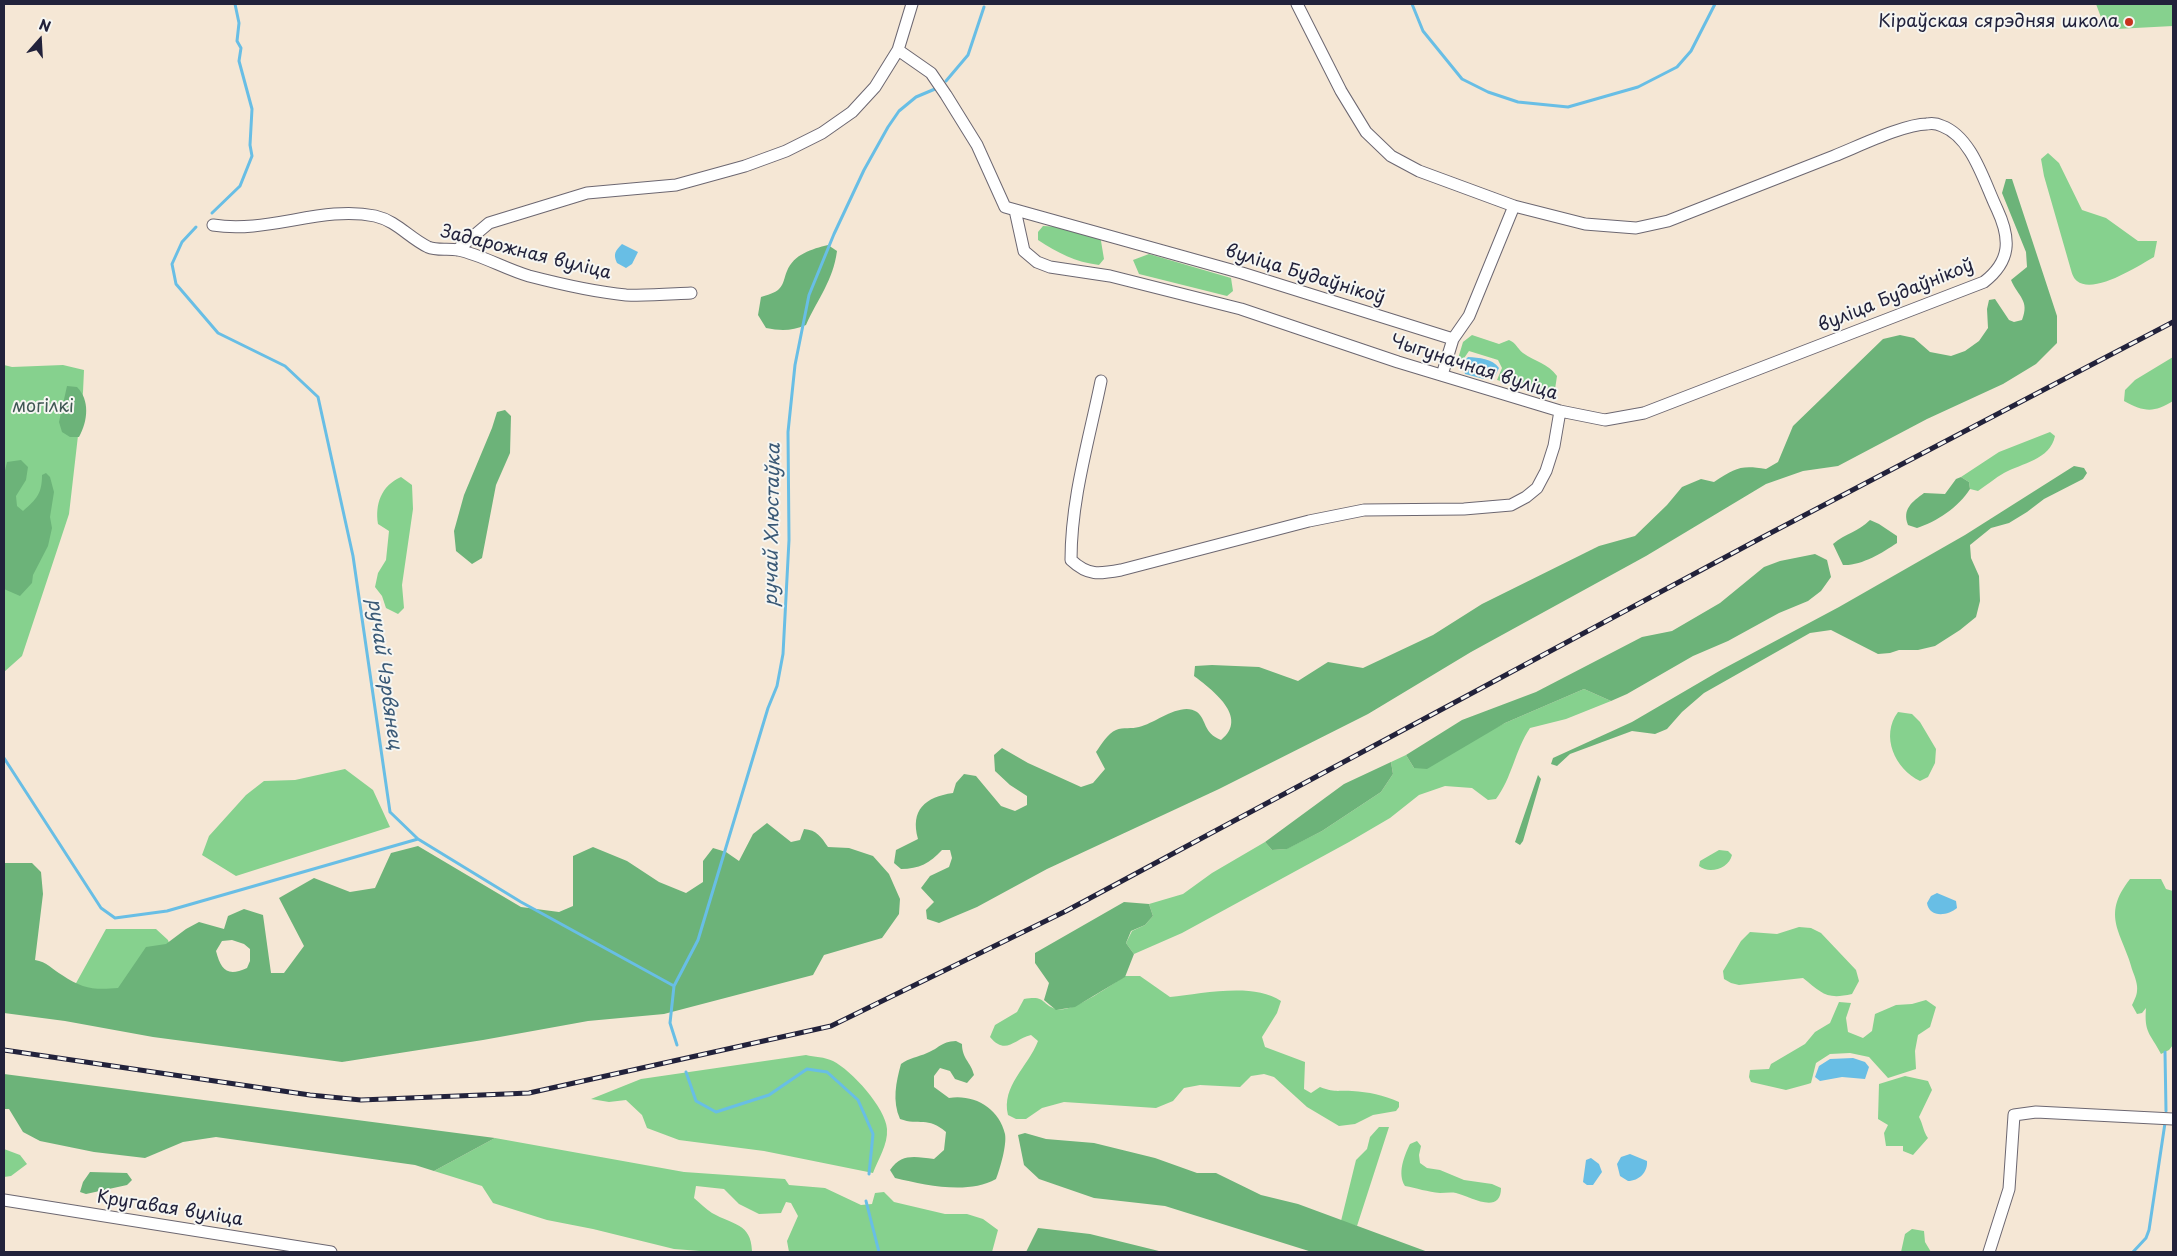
<!DOCTYPE html>
<meta charset="utf-8">
<style>
body{margin:0}
#map{position:relative;width:2177px;height:1256px;overflow:hidden;background:#f5e7d5;font-family:"Playpen Sans",sans-serif}
canvas{display:block}
.frame{position:absolute;inset:0;border:5px solid #22223b;pointer-events:none}
.north{position:absolute;left:15px;top:15px;width:50px;height:50px;-webkit-text-stroke:4px #f6f6f2;paint-order:stroke;rotate:19deg;font-size:14px;font-weight:700;line-height:20px;text-align:center;color:#22223b}
.north::after{content:'';display:block;margin:auto;width:18px;height:22px;background:#22223b;clip-path:polygon(50% 0,100% 100%,50% 72%,0 100%)}
</style>
<div id="map">
<canvas width="2177" height="1256"></canvas>
<div class="frame"></div>
<div class="north">N</div>
</div>
<script>
const g = document.querySelector('canvas').getContext('2d');
g.lineJoin = 'round';
function paint(path, color) { g.fillStyle = color; g.fill(path, 'evenodd'); }
function trace(path, color, width, dash) { g.strokeStyle = color; g.lineWidth = width; g.lineCap = dash ? 'butt' : 'round'; g.setLineDash(dash || []); g.stroke(path); }
function drawText(font, color, halo, rows, align = 'center') {
  g.font = font + ' "Playpen Sans",sans-serif'; g.lineWidth = 4; g.setLineDash([]); g.textBaseline = 'middle'; g.strokeStyle = halo; g.fillStyle = color; for (const [text, x, y, turn = 0] of rows) {
    g.save(); g.translate(x, y); g.rotate((+turn || 0) * Math.PI / 180); g.textAlign = isNaN(turn) ? turn : align; if (halo) g.strokeText(text, 0, 0); g.fillText(text, 0, 0); g.restore();
  }
}
paint(new Path2D(`
 M2096,4H2173V26L2116,29L2102,20Z
 M2048,153L2059,163L2082,210L2106,218L2138,241H2157L2154,257C2138,266 2094,295 2077,281C2074,279 2072,274 2071,270L2044,176L2041,159Z
 M1043,226L1063,227L1100,235L1104,259L1099,265C1075,262 1058,253 1038,240V232Z
 M1149,254L1231,278L1233,291L1227,296L1139,274L1133,260Z
 M1472,335L1499,344L1509,340C1516,343 1517,348 1523,353C1535,362 1548,363 1557,376L1554,396L1497,380L1502,368L1498,360L1469,351L1460,364L1457,362L1463,342Z
 M2173,357V401C2154,413 2144,412 2124,401L2125,390L2135,380Z
 M4,365L12,367L63,365L84,370L83,392L69,514L22,656L4,672Z
 M2050,432L2055,436C2050,460 2022,463 2004,473C1995,478 1987,485 1978,491L1970,489L1969,482L1961,477L1999,452Z
 M401,477L412,485L413,509L402,585L404,608L398,614L386,608L382,596L375,587L378,573L386,560L389,531L378,524C375,504 381,486 401,477Z
 M1584,689L1611,701L1566,719L1530,728C1515,750 1512,778 1496,799L1488,800L1472,788L1445,786L1419,795L1390,818L1349,842L1182,933L1134,954L1126,943L1132,931L1145,925L1153,916L1149,904L1183,894L1212,873L1265,842L1272,850L1286,849L1322,831L1381,792L1393,774L1391,762L1406,755L1414,768L1505,723Z
 M1898,712L1912,714L1920,722L1936,749L1935,763L1928,777L1920,781C1895,769 1880,736 1898,712Z
 M345,769L373,790L390,827L236,876L202,855L209,836L246,795L264,781L295,780Z
 M1719,850L1728,851L1732,855C1729,868 1710,875 1699,866L1700,861Z
 M2130,879H2161L2166,889L2173,891V1045L2169,1050L2161,1054C2150,1033 2144,1033 2146,1008L2142,1013L2137,1014L2132,1005C2134,1001 2137,995 2137,991C2138,985 2135,977 2133,972C2123,933 2100,917 2130,879Z
 M1799,927L1811,928L1821,933L1856,970L1859,981L1852,994C1826,1000 1822,993 1803,978L1739,985L1731,983L1724,979L1723,971L1741,941L1750,932L1777,934Z
 M106,929H156L168,940L182,982L118,996L75,985Z
 M1125,976H1140L1170,997C1201,994 1253,982 1281,1001L1277,1013L1262,1037L1265,1047L1305,1062L1304,1089L1311,1093L1320,1087C1336,1093 1337,1090 1352,1091C1369,1092 1383,1095 1399,1102V1107L1396,1111L1373,1115L1355,1124L1339,1126L1307,1107L1274,1077L1264,1074L1251,1076L1240,1087L1200,1085L1184,1088L1173,1101L1156,1108L1064,1102L1042,1108L1026,1119H1016L1008,1115C1001,1086 1028,1067 1038,1041L1031,1035C1014,1039 1006,1056 990,1037L995,1025L1017,1012L1024,999C1047,995 1040,1004 1056,1009C1071,1014 1111,985 1125,976Z
 M1926,1000L1936,1007L1930,1027L1918,1035L1915,1051L1916,1069L1888,1078L1869,1057L1850,1053L1830,1054L1816,1063L1811,1083L1808,1084L1786,1090L1751,1082L1749,1077L1750,1070L1769,1069L1771,1064L1805,1044L1815,1032L1830,1023L1839,1002L1851,1003L1846,1018L1848,1032L1863,1038L1872,1031L1875,1014L1896,1005L1912,1004Z
 M806,1055C814,1057 825,1057 833,1061C851,1070 886,1108 887,1129C888,1145 878,1159 873,1173L764,1151L679,1140L647,1128L642,1115L626,1100L609,1102L591,1099L641,1079Z
 M1905,1076L1928,1081L1932,1090L1919,1117C1923,1124 1923,1131 1928,1138L1913,1155L1903,1151V1146H1886L1884,1133L1888,1125L1878,1119L1879,1084Z
 M1379,1127H1389L1357,1226L1341,1221L1356,1160L1367,1149L1370,1137Z
 M495,1138L684,1172L785,1179L789,1185L825,1188L861,1205L872,1204L875,1193L884,1192L894,1202L945,1214H967L983,1219L998,1230L992,1252H789L787,1241L798,1216L791,1203L786,1202L781,1213L759,1214L739,1204L724,1189L696,1186L694,1198C700,1203 706,1209 712,1213C733,1225 751,1223 752,1251L713,1252L674,1249L593,1229L547,1220L493,1203L482,1186L434,1171Z
 M1417,1141L1421,1146L1419,1155L1420,1163L1427,1168L1440,1170L1464,1180L1492,1184L1501,1188C1501,1216 1469,1196 1456,1193C1451,1192 1445,1193 1440,1193C1428,1192 1416,1188 1405,1186C1397,1174 1404,1156 1410,1144Z
 M4,1149L20,1155L27,1164L11,1176L4,1177Z
 M1912,1229L1924,1231L1925,1242L1931,1252H1901L1905,1234Z`), '#86d18e');
paint(new Path2D(`
 M2006,179H2012L2057,316V343L2036,364L2003,384L1927,419L1838,466L1803,471L1766,484L1646,556L1471,652L1368,714L1219,789L1047,869L977,907L939,923L927,919L926,910L934,902L921,888L930,876L949,867L952,858L950,850H942C930,863 919,869 901,869L894,863L896,850L918,839C910,810 925,797 953,793L956,783L964,774L976,776L1001,806L1015,811L1027,805V796L1010,785L995,771L994,755L1002,748L1028,763L1081,787L1093,783L1105,769L1096,752C1101,745 1108,733 1116,730C1123,727 1132,729 1139,727C1156,723 1181,701 1197,712C1207,720 1203,733 1221,740C1250,717 1211,689 1194,676L1195,666L1212,665L1259,667L1298,681L1328,662L1363,668L1433,635L1482,604L1599,546L1635,536L1667,505L1682,487L1701,479L1714,482C1736,468 1740,465 1766,469L1778,462L1793,426L1883,339L1900,335L1914,338L1930,352L1951,356L1965,351L1979,341L1988,328L1987,309L1989,300L1995,299L2009,320L2014,322L2022,320C2030,300 2018,297 2011,280L2027,267L2026,252L2002,193Z
 M828,245L837,251C833,281 818,298 806,325C792,331 781,331 766,328L758,315L761,297C767,295 775,293 779,289C784,284 784,278 787,271C794,254 812,249 828,245Z
 M67,386L77,387C90,400 88,421 79,437H70L62,432L59,422Z
 M505,410L511,416L510,453L496,485L482,558L472,564L456,551L454,531L464,495L492,428L497,412Z
 M21,460L28,467L26,480L16,496L17,506L23,511C37,499 42,493 42,475L46,473L50,477L54,492L50,517L52,528L48,546L33,575L32,583L20,596L4,589V475L7,462Z
 M2074,466L2084,468L2087,473L2083,479L2044,499L2027,512L2009,523L1991,528L1970,545L1971,558L1979,576L1980,601L1976,617L1960,630L1935,646L1918,650H1899L1890,653L1878,654L1831,630L1810,633L1704,693L1682,712L1667,729L1655,734L1632,731L1570,754L1557,766L1551,764L1553,758L1632,722L1721,670L1839,607L1965,535Z
 M1961,477L1969,482L1970,489C1959,507 1936,522 1917,528L1908,525C1902,509 1912,502 1924,493L1945,494L1956,479Z
 M1870,520L1879,524L1897,536V543C1882,553 1861,566 1843,565L1833,544C1846,533 1858,532 1870,520Z
 M1815,554L1827,560L1831,577L1821,591L1808,601L1779,613L1728,641L1693,656L1627,694L1611,701L1584,689L1505,723L1427,769L1414,768L1406,755L1462,720L1536,692L1642,637L1672,631L1720,603L1764,567L1780,561Z
 M1391,762L1393,774L1381,792L1322,831L1287,849L1272,850L1265,842L1344,784Z
 M1538,775L1541,779L1523,841L1520,845L1515,842Z
 M767,823L791,842L800,840L804,829C817,830 821,837 828,847L849,848L873,856L889,874L900,899L899,914L882,938L824,955L813,975L664,1014L588,1021L483,1040L342,1062L153,1037L65,1021L4,1013V863H32L41,872L43,894L35,960C47,962 52,969 62,975C83,989 94,990 118,988L146,947L166,944L186,929L199,922L224,929L228,916L244,909L263,915L271,973H284L304,946L279,898L314,878L350,892L375,888L391,853L418,846L521,907L559,912L573,906V856L593,847L627,861L659,882L686,893L703,882V861L713,848L726,852L739,861L753,834ZM232,940L244,944L250,949V961L247,968C227,977 221,970 216,951L222,941Z
 M1124,902L1149,904L1153,916L1145,925L1131,931L1126,943L1134,954L1125,977L1075,1007L1056,1010L1044,1000L1049,983L1035,963V953Z
 M956,1041L962,1044C962,1059 971,1062 974,1075L967,1083L955,1079L950,1071L940,1068L934,1076V1087L949,1098C974,1094 999,1108 1005,1134C1007,1145 1000,1169 996,1179C967,1195 926,1185 895,1178L890,1170C902,1153 915,1157 934,1159L944,1150L946,1132C928,1116 919,1126 900,1119C892,1101 896,1082 901,1064C909,1058 918,1057 927,1053C940,1048 940,1042 956,1041Z
 M4,1074L495,1138L434,1171L415,1165L216,1137L183,1142L145,1158L94,1152L40,1141L23,1132L9,1109H4Z
 M1025,1133L1046,1139L1094,1143L1155,1158L1197,1173H1216L1261,1195L1298,1204L1428,1252H1312L1165,1206L1094,1198L1039,1179L1024,1165L1018,1135Z
 M90,1172L127,1173L132,1180L127,1185L86,1194L80,1192L83,1182Z
 M1038,1228L1090,1234L1163,1252H1026Z`), '#6cb379');
paint(new Path2D(`
 M622,244L638,252L632,264L626,268L617,263C613,254 615,251 622,244Z
 M1468,357C1479,358 1492,358 1499,368L1495,376L1484,379L1465,374L1462,363Z
 M1937,893L1956,901L1957,908C1948,916 1929,918 1927,903L1931,896Z
 M1853,1058L1865,1062L1869,1067L1865,1079L1842,1077L1820,1081L1815,1077L1819,1066L1830,1059Z
 M1630,1154L1647,1161C1648,1172 1639,1181 1628,1181L1620,1176L1617,1164L1621,1157Z
 M1591,1158L1599,1164L1602,1172L1593,1185H1587L1583,1182L1586,1160Z`), '#68bee5');
trace(new Path2D(`
 M1412,4L1423,31L1462,79L1488,92L1518,102L1568,107L1638,87L1677,67L1691,51L1715,4
 M946,81L968,55L984,7
 M212,213L240,186L252,156L250,145L252,109L239,61L241,48L237,41L239,23L235,4
 M196,227L182,242L172,264L176,284L218,333L285,366L318,397L353,556L390,812L418,839L521,902L674,986L670,1023L677,1045
 M4,758L101,908L115,918L167,911L418,839
 M674,986L698,940L768,708L777,686L783,654L789,540L788,432L795,365L809,295L834,234L864,170L888,127L899,111L916,97L935,89
 M2165,1052L2166,1111
 M686,1072L696,1101L716,1112L769,1095L807,1069L827,1072L858,1100L873,1134L869,1174
 M866,1201L879,1252
 M2133,1252L2146,1238L2149,1230L2165,1123`), '#68bee5', 3);
const minor = new Path2D(`
 M898,50L931,73L946,95L977,145L1005,207L1242,273L1453,339L1469,316L1514,206
 M1015,210L1024,251L1037,262L1050,267L1110,276L1241,309L1398,362L1560,411L1605,420L1644,413L1984,282C2011,261 2011,239 1997,209C1984,182 1972,137 1942,126C1938,124 1932,123 1927,124C1904,124 1857,147 1834,156C1779,178 1723,199 1668,221L1636,228L1585,224L1514,206L1419,171L1391,156L1366,132L1341,91L1297,4
 M213,225C268,234 322,205 375,216C397,221 409,238 428,247C437,251 448,248 458,250C482,255 505,269 529,276C560,284 595,292 626,295C648,296 670,294 691,293
 M457,250L489,223L587,193L676,185L745,166L786,151L822,133L852,112L875,87L898,50L912,4
 M1442,375L1453,339
 M1101,381C1089,440 1071,499 1071,560C1088,576 1099,574 1121,570L1309,521L1364,510L1464,509L1511,505L1526,497L1537,488L1546,471L1554,446L1560,411
 M4,1200L331,1252
 M1989,1252L2009,1189L2014,1115L2036,1112L2173,1119`);
trace(minor, '#6c6771', 13);
trace(minor, '#fff', 11);
const rail = new Path2D(`
 M4,1050L310,1095L361,1100L529,1093L831,1026L1066,911L1761,538L2173,322`);
trace(rail, '#22223b', 5);
trace(rail, '#f6f6f2', 3, [9]);
for (const [x, y, r, color] of [
 [2129,22,5,"#c8321e"]
]) { const dot = new Path2D(); dot.arc(x, y, r, 0, 2 * Math.PI); g.fillStyle = color; g.fill(dot); trace(dot, '#f6f6f2', 2); }
drawText('18px', '#22223b', '#f6f6f2', [
 ["Кіраўская сярэдняя школа",2119,22]
], 'right');
drawText('18px', '#22223b', '#f6f6f2', [
 ["Задарожная вуліца",526,253,14],
 ["вуліца Будаўнікоў",1305,275,17],
 ["вуліца Будаўнікоў",1896,296,-22],
 ["Чыгуначная вуліца",1474,368,18],
 ["Кругавая вуліца",170,1209,9]
]);
drawText('18px', '#405754', '#f6f6f2', [
 ["могілкі",43,407]
]);
drawText('italic 19px', '#3a5976', '#f6f6f2', [
 ["ручай Хлюстаўка",773,525,-89],
 ["ручай Чэрвянец",384,674,82]
]);
</script>
